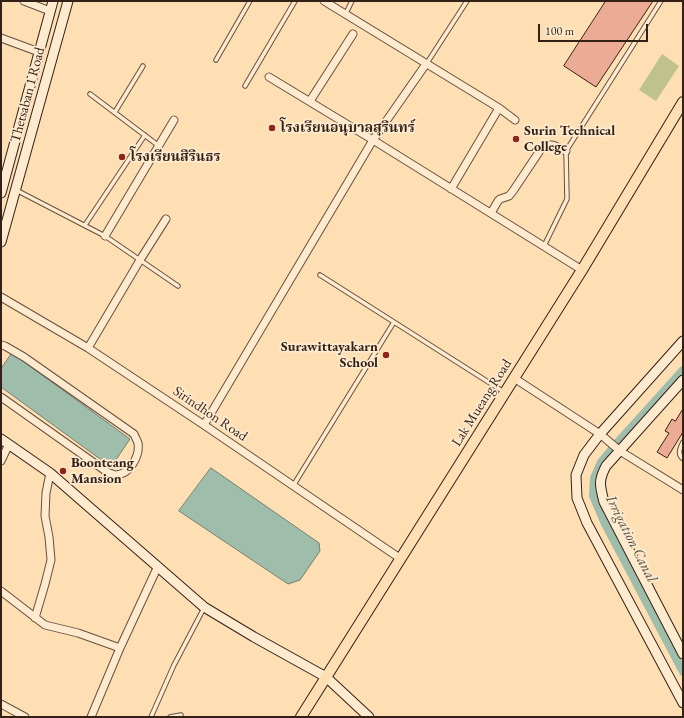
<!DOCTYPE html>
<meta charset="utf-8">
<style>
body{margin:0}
#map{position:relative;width:684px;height:718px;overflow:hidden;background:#fddfb3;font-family:"EB Garamond",serif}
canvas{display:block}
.frame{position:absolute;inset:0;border:2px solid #332118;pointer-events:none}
.scale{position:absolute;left:538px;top:24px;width:110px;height:18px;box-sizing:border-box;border:2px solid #332118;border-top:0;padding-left:5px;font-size:12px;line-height:14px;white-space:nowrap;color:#332118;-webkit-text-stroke:3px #feeace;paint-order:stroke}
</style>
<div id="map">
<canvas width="684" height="718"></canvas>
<div class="frame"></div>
<div class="scale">100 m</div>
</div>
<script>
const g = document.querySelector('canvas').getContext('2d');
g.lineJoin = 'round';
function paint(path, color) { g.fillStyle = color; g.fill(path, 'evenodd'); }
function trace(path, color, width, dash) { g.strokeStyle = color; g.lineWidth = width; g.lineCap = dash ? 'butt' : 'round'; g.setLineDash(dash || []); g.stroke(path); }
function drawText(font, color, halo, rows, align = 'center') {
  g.font = font + ' "EB Garamond","Noto Serif Thai",serif'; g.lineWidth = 3.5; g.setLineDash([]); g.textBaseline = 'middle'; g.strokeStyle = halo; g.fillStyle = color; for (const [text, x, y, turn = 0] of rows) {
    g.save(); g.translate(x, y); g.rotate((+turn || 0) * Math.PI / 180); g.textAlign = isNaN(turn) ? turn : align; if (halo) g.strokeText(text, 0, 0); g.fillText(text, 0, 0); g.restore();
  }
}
paint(new Path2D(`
 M662,54L679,66L656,101L639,90Z`), '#bfc28c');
const water = new Path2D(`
 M12,353L130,439L111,467L1,387V369Z
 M211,468L319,543L320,551L300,580L288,584L179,511Z`);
paint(water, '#9fbdab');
trace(water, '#747f70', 1);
trace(new Path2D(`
 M683,370L617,443L601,462L594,478L593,496L605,524L683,672`), '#9fbdab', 8);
const building = new Path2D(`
 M606,1H653L596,87L564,66Z
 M683,409V432L667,458L657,452L669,433L665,431L672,419L675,421Z`);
paint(building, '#ecab94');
trace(building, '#332118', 1);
const lane = new Path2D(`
 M346,13L352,1
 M216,60L250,1
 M427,63L467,1
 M245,86L295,1
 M90,94L159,146
 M115,112L143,66
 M16,190L105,236L178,286
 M85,225L145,135
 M544,246L567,199L566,151L661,1
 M320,275L504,392
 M683,442C680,448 677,454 683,459
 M293,486L394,322
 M151,717L174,665L204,608
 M170,717L181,715`);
const street = new Path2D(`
 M24,1L50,11
 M324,1L499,108L515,120
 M1,38L39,52
 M269,77L373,140L582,270
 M310,101L353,34
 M451,189L499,108
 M491,213L498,201L500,199L509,196L513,191L541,149C551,141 556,147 566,151
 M105,236L174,120
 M1,297L88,348L204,425L401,559
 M1,345L5,346L24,357L134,434C135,437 137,440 138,443C140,456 130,474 116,475C113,475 110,473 107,472L1,397
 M88,348L140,260L166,219
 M514,378L600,434L620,451L683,490
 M204,425L373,140L426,64
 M1,461L9,444
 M1,591L45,625L78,633L120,648
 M35,618L45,584L51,560L49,537L45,516L46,493L50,473
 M1,704L25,717
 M91,717L120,648L158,566`);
const secondary = new Path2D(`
 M1,193L53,1
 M1,242L68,1
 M683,341L600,434L584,455L576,475L577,498L587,523L683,703
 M683,380L606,466C598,481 600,486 604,502L683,654
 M1,439L50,473L204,607L254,637L326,677L369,717`);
const primary = new Path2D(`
 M301,717L582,270L683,102`);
trace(lane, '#66503f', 5.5);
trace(street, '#66503f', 9);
trace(secondary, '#332118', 11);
trace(primary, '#332118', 12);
trace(lane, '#feeace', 3.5);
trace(street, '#feeace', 7);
trace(secondary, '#feeace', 9);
trace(primary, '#fddfb3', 10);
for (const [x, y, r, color] of [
 [272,128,4,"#8f2418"],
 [516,139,4,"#8f2418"],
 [122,157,4,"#8f2418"],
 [386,355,4,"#8f2418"],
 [63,471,4,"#8f2418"]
]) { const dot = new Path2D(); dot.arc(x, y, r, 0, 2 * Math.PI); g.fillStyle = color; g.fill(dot); trace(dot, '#feeace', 1.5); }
drawText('14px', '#332118', '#feeace', [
 ["Thetsaban 1 Road",28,95,-75],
 ["Lak Mueang Road",482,403,-58],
 ["Sirindhon Road",210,414,34]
]);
drawText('bold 14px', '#332118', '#feeace', [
 ["โรงเรียนอนุบาลสุรินทร์",280,128],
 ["Surin Technical",524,131],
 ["College",524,147],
 ["โรงเรียนสิรินธร",130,157],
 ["Surawittayakarn",378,347,"right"],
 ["School",378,363,"right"],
 ["Boonteang",71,463],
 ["Mansion",71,479]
], 'left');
drawText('italic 15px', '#535044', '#feeace', [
 ["Irrigation Canal",631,539,63]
]);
</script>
